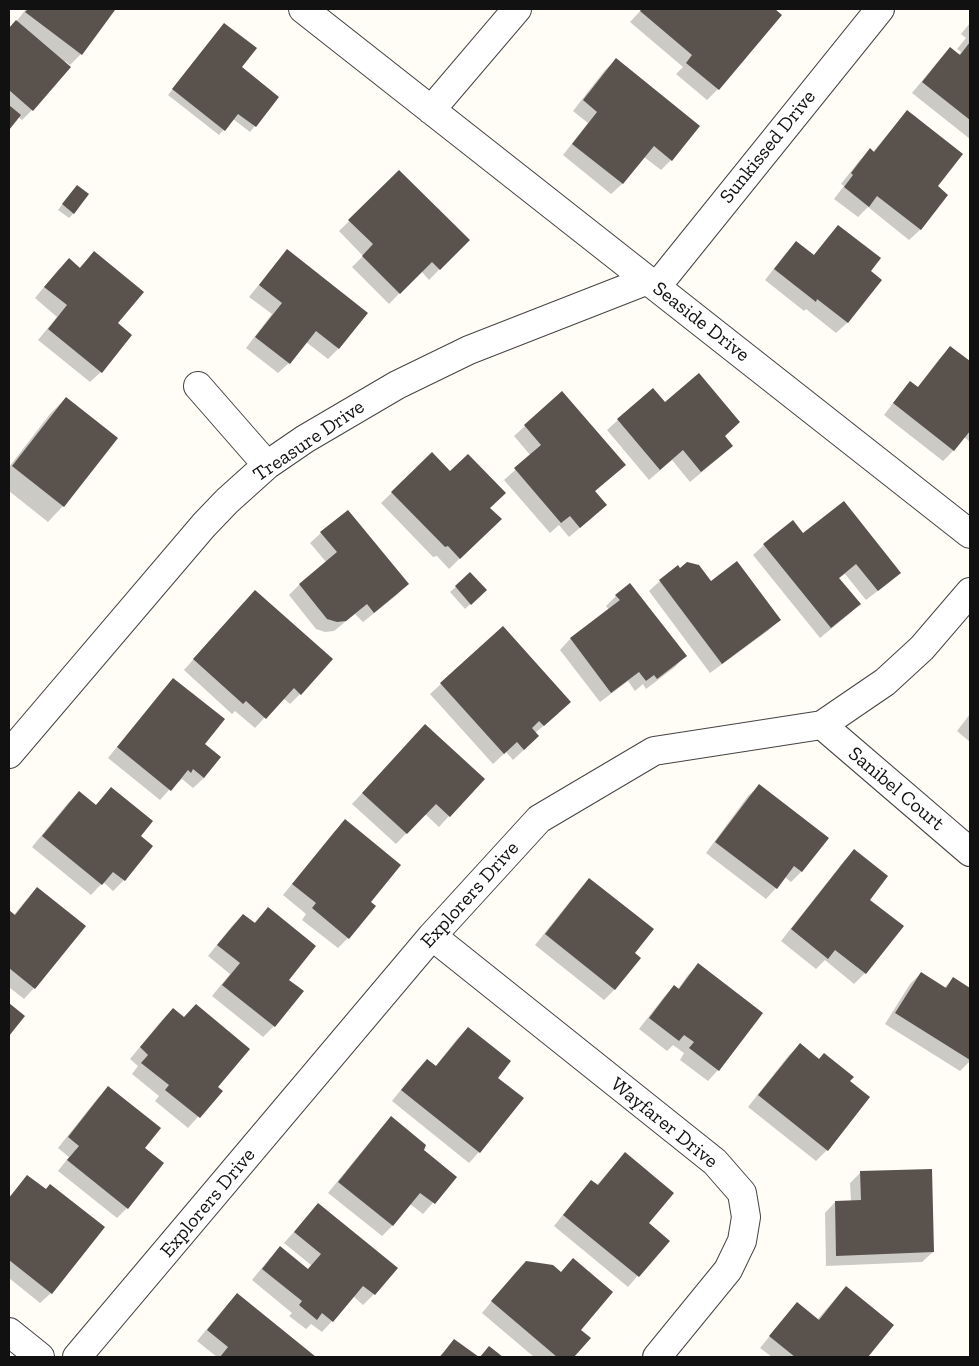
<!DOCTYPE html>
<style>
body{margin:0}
#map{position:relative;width:979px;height:1366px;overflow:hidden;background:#fffdf5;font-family:"Zilla Slab",serif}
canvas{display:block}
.frame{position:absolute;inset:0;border:10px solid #111;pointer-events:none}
</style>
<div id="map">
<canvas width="979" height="1366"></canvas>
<div class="frame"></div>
</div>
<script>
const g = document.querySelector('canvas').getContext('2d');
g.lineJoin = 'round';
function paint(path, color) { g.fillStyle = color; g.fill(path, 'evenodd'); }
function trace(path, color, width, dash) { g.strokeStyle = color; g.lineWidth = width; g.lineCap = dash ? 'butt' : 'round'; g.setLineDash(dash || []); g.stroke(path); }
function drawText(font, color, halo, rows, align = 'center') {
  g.font = font + ' "Zilla Slab",serif'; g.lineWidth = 5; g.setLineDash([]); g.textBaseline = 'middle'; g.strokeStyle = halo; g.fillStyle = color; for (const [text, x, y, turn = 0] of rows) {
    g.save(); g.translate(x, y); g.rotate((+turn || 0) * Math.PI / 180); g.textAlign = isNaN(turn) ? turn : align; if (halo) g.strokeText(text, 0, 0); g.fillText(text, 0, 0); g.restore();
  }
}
paint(new Path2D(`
 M26,9H112L113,10L81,54L70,65L65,61L32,110L22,120L18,117L9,129V28L16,21V22Z
 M642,9H773L780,15L718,89L707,100L676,74L683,67L630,22Z
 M970,23V139L912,93L940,59L950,49L958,56L961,52L957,49L966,38L961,34Z
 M219,30L240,68L277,97L250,132L233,119L219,135L168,95Z
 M616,60L671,160L661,170L644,157L622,184L611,194L563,155L588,123L573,111L605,70Z
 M907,112L936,187L947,195L920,230L909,240L868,207L858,217L834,199L844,186L841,184L860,160L870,150L873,152L897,123Z
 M399,172L468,240L429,280L421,271L389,304L352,267L363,256L339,231Z
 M72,192L74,213L69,218L58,210Z
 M838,226L869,271L880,280L847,323L836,333L806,309L804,311L765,280L786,253L797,243L813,256L828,237Z
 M288,251L338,349L328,359L306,342L289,363L278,373L246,348L272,314L249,297L277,262Z
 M94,253L117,324L101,372L90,382L38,340L57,317L35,298L58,270L69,260L79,268Z
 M951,347L970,363V442L964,437L953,451L943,461L884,415L900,394L911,383L917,388L940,358Z
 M562,393L624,465L594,492L595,515L569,537L559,525L550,533L504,480L531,456L514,436Z
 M66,398L63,506L48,522L9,491V467L50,414Z
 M665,404L724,437L731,446L721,456L690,482L672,460L649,480L607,430L618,420Z
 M432,454L450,472L500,519L449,569L437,556L433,557L381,503Z
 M321,533L407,584L397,595L363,622L355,614L334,631L325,632L316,629L289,595L299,585L327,563L310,543Z
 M764,545L899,573L888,583L866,600L845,574L838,579L859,604L848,615L820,638L753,555Z
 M677,567L711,583L779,620L769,630L710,673L649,591L660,581Z
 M470,574L485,590L465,609L450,592Z
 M616,596L685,656L675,667L646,689L643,684L635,691L628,681L600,702L560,650L570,639L609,610L606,606Z
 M244,602L300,694L290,704L283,698L255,728L235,711L232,714L184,670Z
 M173,679L203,745L204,778L193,788L182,779L179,782L177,781L160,800L108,758L163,690Z
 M441,684L559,713L535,733L527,747L513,760L506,752L493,764L430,694Z
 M970,714V742L957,731Z
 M415,736L449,816L439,827L425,814L396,844L352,804Z
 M759,786L827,838L801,872L791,882L785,877L776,888L766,899L706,853L748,796Z
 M111,789L139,836L124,880L113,891L103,882L91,895L32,847L68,803L79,792L95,806Z
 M345,821L369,902L348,938L338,948L302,920L306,914L283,895L334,832Z
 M854,851L868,900L865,973L854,984L825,960L816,969L781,941L844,861Z
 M590,880L633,954L639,959L614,990L604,1000L535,945L579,890Z
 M37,888L84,927L34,988L24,999L9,987V912L13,916L27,899Z
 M268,909L288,980L302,991L274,1026L263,1037L212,996L230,974L208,956L232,926L243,915L254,923Z
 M699,965L761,1013L718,1070L708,1081L680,1060L684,1053L673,1045L667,1051L639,1029L664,997L674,986L678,989L688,975Z
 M921,973L944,988L953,979L970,989V1061L960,1071L885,1024L910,984Z
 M173,1009L216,1087L221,1091L188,1128L155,1101L159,1096L132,1074L138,1066L130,1059L162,1020Z
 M468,1028L496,1078L523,1099L479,1152L469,1163L392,1101L416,1071L427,1060L435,1067L457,1039Z
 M800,1045L849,1082L827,1150L816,1161L748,1107L789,1055Z
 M108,1088L143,1148L127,1208L117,1218L58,1171L69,1157L58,1148L97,1099Z
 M391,1118L422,1151L455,1178L423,1214L410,1204L392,1226L382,1236L328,1193L381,1128Z
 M625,1153L647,1224L668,1241L628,1287L554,1226L581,1192L592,1181L597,1185Z
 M861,1172L933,1252L922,1262L826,1266L825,1213L835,1202H851L850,1183Z
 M27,1177L51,1293L40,1303L9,1278V1197Z
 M318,1205L374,1294L363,1305L353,1296L332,1321L322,1332L311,1324L306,1329L289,1316L292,1313L252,1280L270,1258L281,1248L307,1270L311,1265L284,1243Z
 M526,1262L579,1330L589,1338L573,1357H534L482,1313L515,1273Z
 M846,1287L892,1326L866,1357H772L760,1348L787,1315L817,1320L836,1298Z
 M237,1294L314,1357H217L197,1341L227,1305Z
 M454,1340L477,1357H439Z`), '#0003');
paint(new Path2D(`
 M28,9H114L115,10L82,55L25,12Z
 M642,9H775L782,15L719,90L686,63L692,55L640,11Z
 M16,20L71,67L33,111L9,90V28Z
 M224,23L257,48L242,67L279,97L256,127L238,114L225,131L172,89Z
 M970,42V120L922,82L950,47L960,55Z
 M616,58L700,126L672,161L654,146L623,184L572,144L597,112L583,100Z
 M9,105L21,115L9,130Z
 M907,110L963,154L938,186L948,195L921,230L877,196L869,207L844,187L853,175L851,173L870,148L874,152Z
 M399,170L470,240L440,270L432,262L400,294L362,256L373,244L348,220Z
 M77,185L89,194L74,214L62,204Z
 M838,225L881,258L871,271L882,280L848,323L817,299L816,302L774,269L796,241L814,255Z
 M287,249L368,313L339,349L316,331L290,364L255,337L282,303L259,285Z
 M94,251L144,292L118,323L132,335L102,373L48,329L67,305L44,287L69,258L80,268Z
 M950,346L970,361V431L954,451L893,403L910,381L918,387Z
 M699,373L740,422L725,436L733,446L701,472L683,450L660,470L617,419L653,388L665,402Z
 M562,391L626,465L595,491L607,505L580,528L570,516L561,523L514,468L541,445L524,425Z
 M66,397L118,438L64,507L12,466Z
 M432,452L450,471L468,454L506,493L490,508L502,519L460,559L448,546L445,547L391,492Z
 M844,501L901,573L878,591L856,564L839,578L861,604L831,628L763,544L793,520L803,533Z
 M348,510L409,584L374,613L367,604L346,621L337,622L327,619L299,584L337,552L320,532Z
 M737,561L781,620L722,664L659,580L678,565L680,568L687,562L699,565L711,581Z
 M470,572L487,590L471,605L455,586Z
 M630,583L687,656L657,679L654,675L646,681L639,672L611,693L570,638L620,600L615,595Z
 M255,590L333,659L301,695L294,688L266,719L246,701L243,704L193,659Z
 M503,626L571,702L544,726L539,721L532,728L539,736L524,750L517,742L504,754L440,683Z
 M173,678L225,719L205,744L221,757L204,778L193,769L191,773L188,770L171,791L117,747Z
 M425,724L485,779L450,817L436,804L407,834L362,793Z
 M759,784L829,838L802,872L794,866L777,889L715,842Z
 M111,787L153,821L141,836L153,846L125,881L113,872L102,885L42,836L79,791L96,805Z
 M345,819L401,865L371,902L376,906L349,939L312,908L316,903L292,884Z
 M854,849L888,876L870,900L904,926L866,974L835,950L828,959L791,929Z
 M589,878L654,929L635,953L641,958L615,990L545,934Z
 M37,887L86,926L35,989L9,968V910L15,915Z
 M268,907L316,946L289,980L304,991L275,1027L222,985L240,963L217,945L243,914L255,923Z
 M698,963L763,1013L719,1071L689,1048L694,1042L684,1035L679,1041L649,1018L674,985L679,989Z
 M921,972L946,988L953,977L970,988V1060L895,1013Z
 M9,1003L25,1016L9,1036Z
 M196,1004L250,1049L218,1087L223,1091L200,1118L165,1090L169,1085L141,1063L148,1055L140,1047L173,1008L184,1017Z
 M468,1027L511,1061L498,1078L524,1098L480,1153L401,1090L427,1059L436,1066Z
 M800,1043L819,1059L824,1053L854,1077L850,1081L870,1097L828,1151L758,1095Z
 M108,1086L161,1128L145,1148L164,1163L128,1209L67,1160L79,1146L68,1137Z
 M391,1116L426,1145L424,1150L457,1177L435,1204L420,1193L393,1226L338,1182Z
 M625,1152L674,1193L649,1223L670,1241L639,1277L563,1215L591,1180L598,1185Z
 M932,1169L934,1252L836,1256L835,1201L861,1200L860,1171Z
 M27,1175L46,1189L50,1184L105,1227L52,1294L9,1260V1198Z
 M318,1203L398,1268L375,1295L363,1286L333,1322L322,1313L317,1320L299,1305L302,1301L262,1269L280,1246L308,1269L321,1254L294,1232Z
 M573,1258L613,1292L581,1330L591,1338L574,1357H557L491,1301L526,1261L553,1265L561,1272Z
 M846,1286L894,1325L868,1357H795L769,1336L797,1302L819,1320Z
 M237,1293L316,1357H220L228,1347L207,1330Z
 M454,1339L479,1357H440Z
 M489,1346L503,1357H480Z`), '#5a524d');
const minor = new Path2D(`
 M303,9L970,534
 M431,110L517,9
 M657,286L880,9
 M198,386L267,465
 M822,725L970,852
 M9,754L204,525L227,501L267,465L305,439L397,385L469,350L648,280
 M432,936L715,1162L742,1193L746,1217L742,1241L728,1270L657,1357
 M9,1332L40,1357
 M77,1357L432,936L539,819L654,751L822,725L885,682L922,648L970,592`);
trace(minor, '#444', 30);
trace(minor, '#fff', 28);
drawText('20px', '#111', '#fff', [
 ["Sunkissed Drive",768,147,-51],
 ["Seaside Drive",701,322,38],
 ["Treasure Drive",309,441,-34],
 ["Sanibel Court",896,789,40],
 ["Explorers Drive",470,895,-48],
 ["Wayfarer Drive",664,1123,39],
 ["Explorers Drive",208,1203,-50]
]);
</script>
